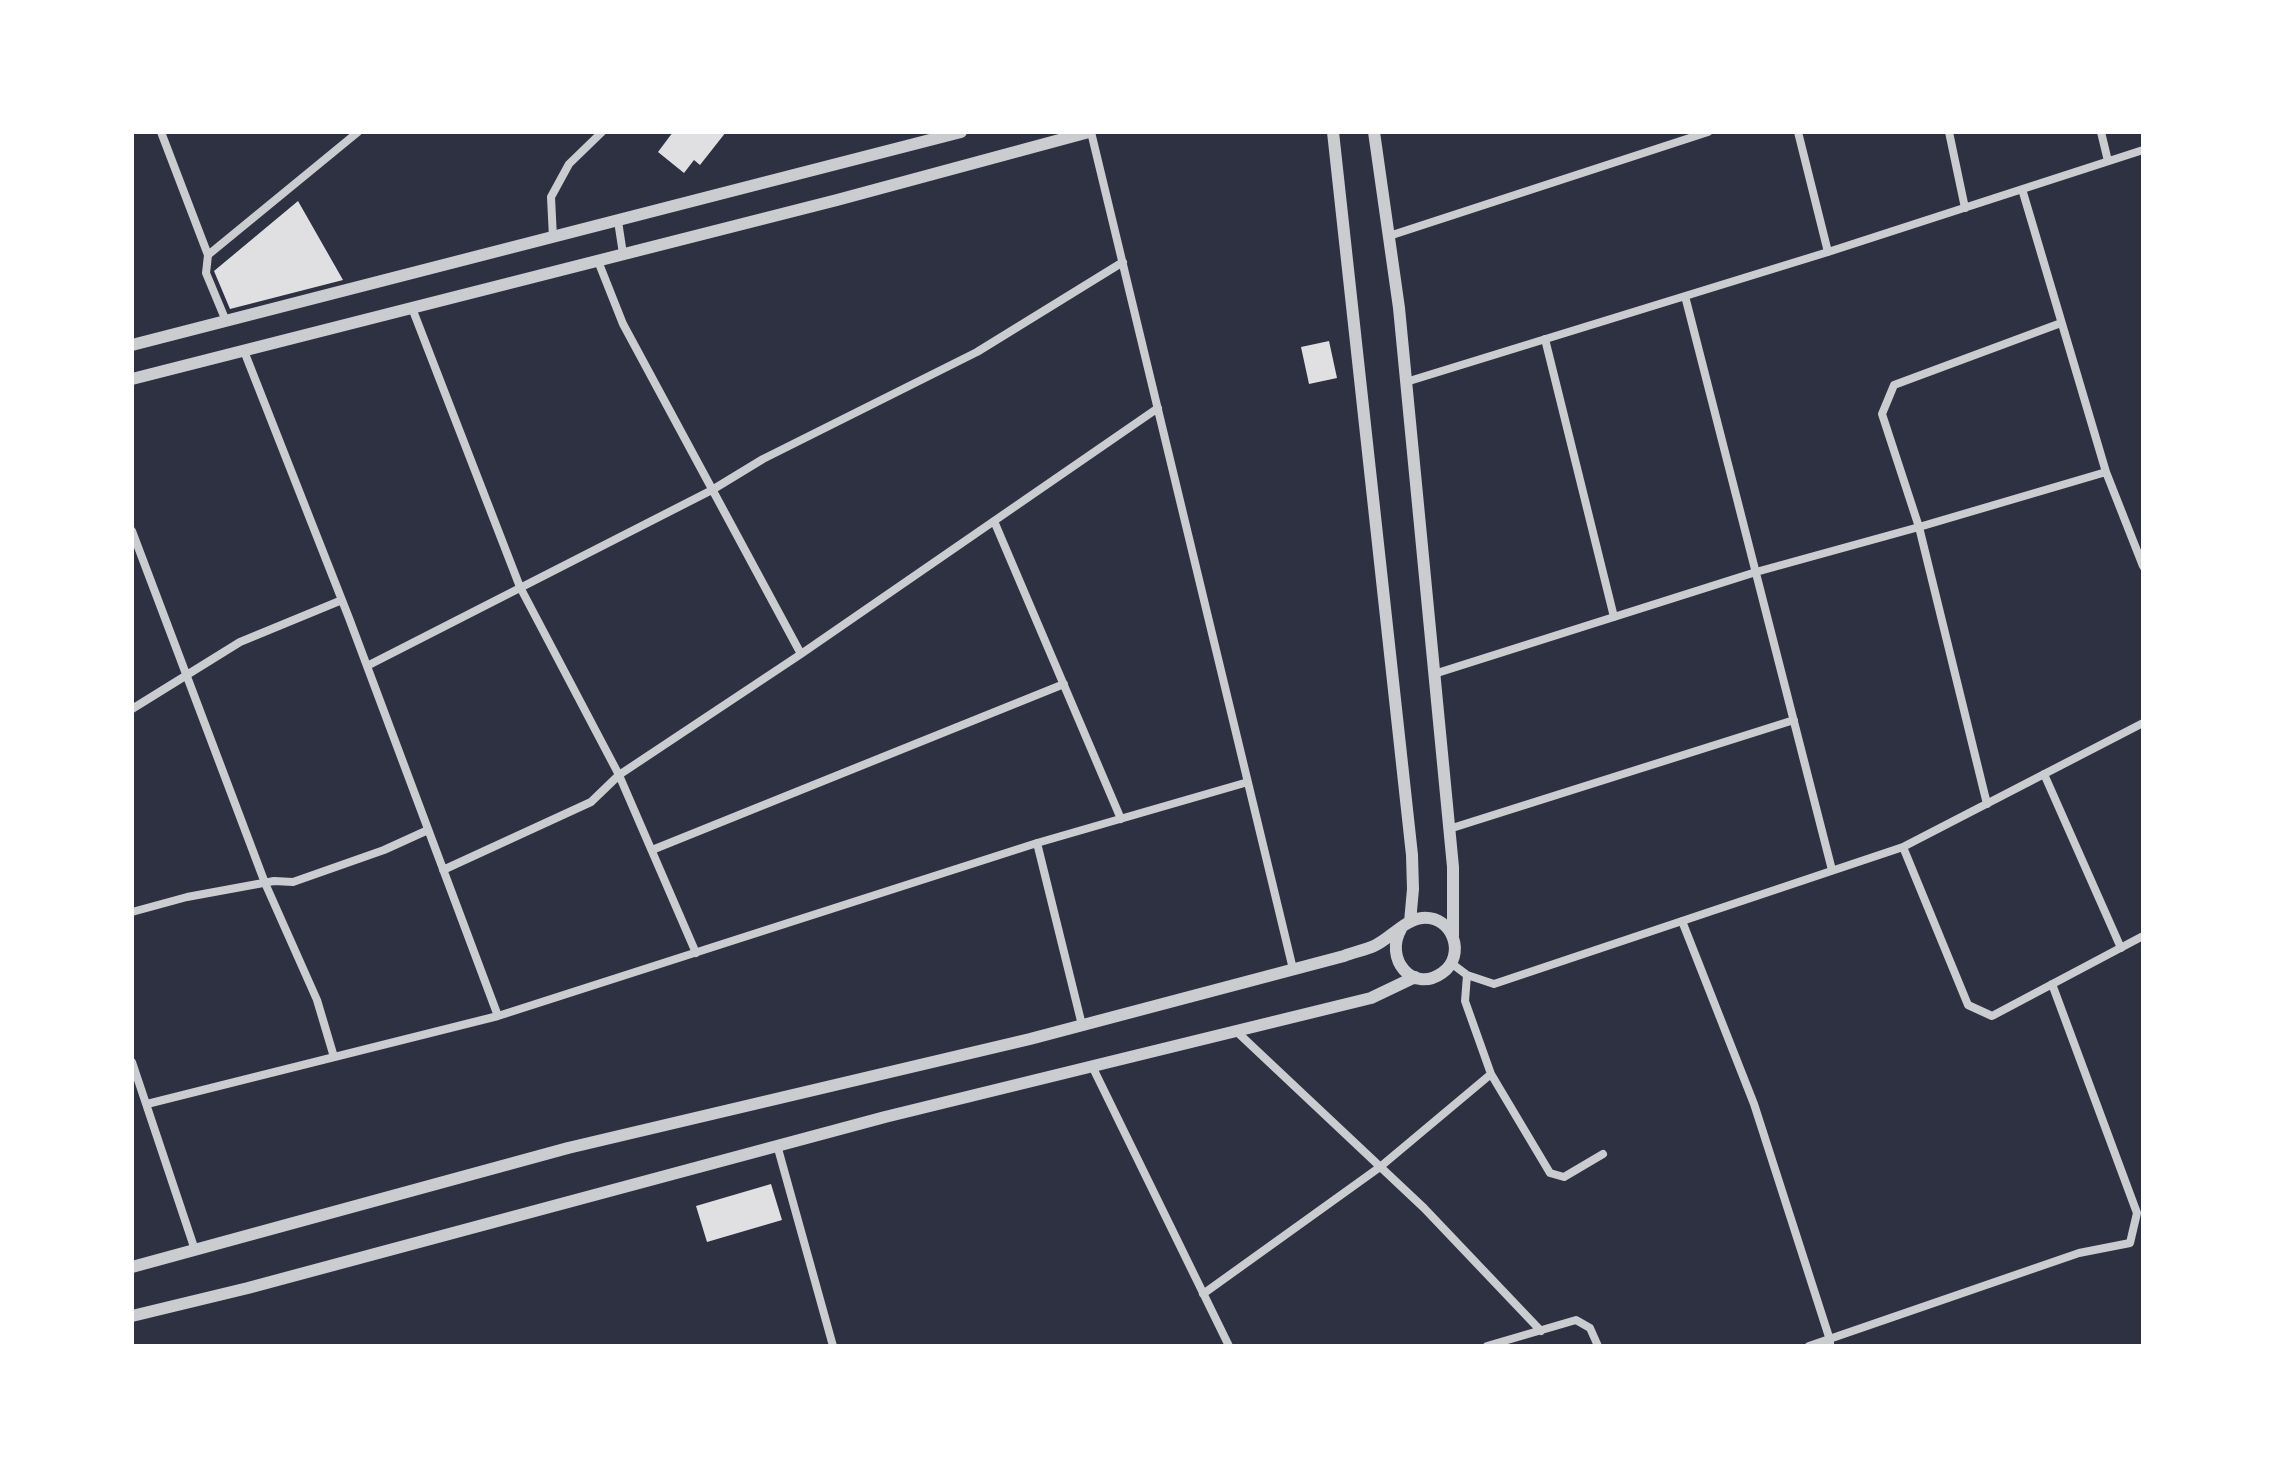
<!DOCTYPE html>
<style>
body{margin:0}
#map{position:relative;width:2275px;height:1478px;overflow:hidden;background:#2d3142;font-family:"PT Sans Narrow",sans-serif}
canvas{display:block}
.frame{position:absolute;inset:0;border:134px solid #fff;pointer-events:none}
</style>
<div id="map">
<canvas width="2275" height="1478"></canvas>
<div class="frame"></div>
</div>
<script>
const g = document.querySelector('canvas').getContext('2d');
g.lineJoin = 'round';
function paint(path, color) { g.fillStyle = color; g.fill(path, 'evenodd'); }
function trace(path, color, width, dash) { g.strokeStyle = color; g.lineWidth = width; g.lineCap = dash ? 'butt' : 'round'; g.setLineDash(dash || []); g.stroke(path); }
paint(new Path2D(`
 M673,132H726L700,165L694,160L684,173L658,152Z
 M298,201L343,280L230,309L214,271Z
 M1329,341L1337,378L1309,384L1301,347Z
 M771,1184L782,1220L707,1242L696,1206Z`), '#e0e0e3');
trace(new Path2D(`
 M161,132L208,255L206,273L226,321
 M1091,132L1293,969
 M1798,132L1828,252
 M1949,132L1965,208
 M2101,132L2108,161
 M2022,189L2106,472L2143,566
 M618,221L623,254
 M1389,236L1708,132
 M553,238L551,197L569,164L602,132
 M208,255L358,132
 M598,261L623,324L801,654
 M1685,296L1832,870
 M412,308L520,587L619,775L696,953
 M1545,339L1614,617
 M244,351L349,618L498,1016
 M1406,382L1828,252L2143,150
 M994,521L1121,819
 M132,531L265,883L317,1000L334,1057
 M367,666L712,490L763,459L977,352L1123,262
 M1434,674L1756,572L1919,527L1882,414L1894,385L2061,323
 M132,709L240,642L342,600
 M2044,774L2121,948
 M1987,804L1919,527L2106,472
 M1449,829L1794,720
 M1037,843L1082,1025
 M1903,847L1968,1005L1992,1016L2143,936
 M652,850L1064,684
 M443,870L591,802L619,775L801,654L1158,408
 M132,912L187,897L274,881L293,882L384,850L428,830
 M1682,921L1754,1104L1830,1340V1346
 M1451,963L1467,975L1494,984L1903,847L2143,723
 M1236,1031L1424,1208L1541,1331
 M132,1062L195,1250
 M1092,1066L1229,1346
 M1491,1074L1550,1173L1564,1177L1603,1154
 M147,1104L498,1016L1037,843L1248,782
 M777,1145L833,1346
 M1203,1294L1380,1167L1491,1074L1465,1001L1467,975
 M1487,1346L1576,1320L1590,1328L1598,1346
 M1809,1346L2079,1253L2130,1243L2137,1213L2052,984`), '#caccd0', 8);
trace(new Path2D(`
 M1333,132L1412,855L1413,889L1410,922
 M1374,132L1399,308L1453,867V936
 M132,345L961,132
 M132,379L837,200L1089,132
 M132,1267L568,1148L1030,1039L1344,956C1354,952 1365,950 1374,946C1390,939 1404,920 1422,918C1453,915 1467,956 1442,973C1412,994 1384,958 1401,929
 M132,1316L248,1288L885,1117L1371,998L1415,977`), '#caccd0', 12);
</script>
